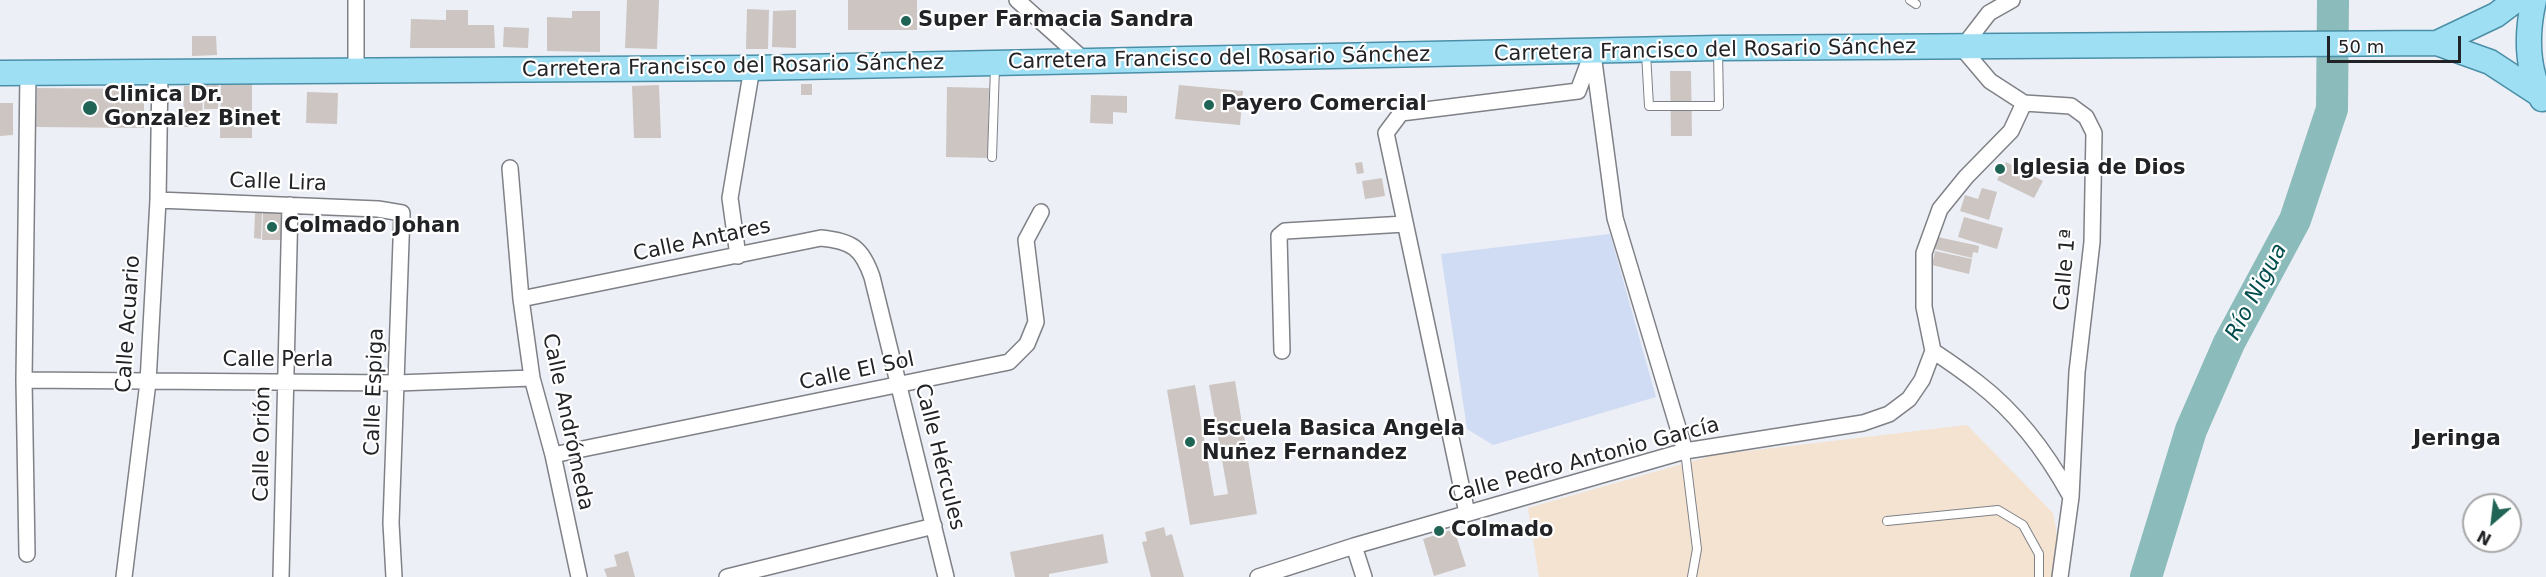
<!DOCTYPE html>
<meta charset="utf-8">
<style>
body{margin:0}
#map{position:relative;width:2546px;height:577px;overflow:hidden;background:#edeff6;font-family:"DejaVu Sans",sans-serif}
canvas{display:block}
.north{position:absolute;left:2462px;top:493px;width:60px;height:60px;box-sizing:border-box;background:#fff;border:2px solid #a7a7a8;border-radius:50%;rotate:208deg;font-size:16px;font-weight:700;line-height:24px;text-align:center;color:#222326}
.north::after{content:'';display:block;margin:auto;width:21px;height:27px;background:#206455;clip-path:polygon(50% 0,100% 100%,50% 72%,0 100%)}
.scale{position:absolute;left:2327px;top:36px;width:134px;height:27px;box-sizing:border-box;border:3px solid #222326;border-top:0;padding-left:8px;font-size:18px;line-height:21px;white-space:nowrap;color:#222326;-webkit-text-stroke:4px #fff;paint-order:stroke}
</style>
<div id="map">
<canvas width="2546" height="577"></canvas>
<div class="north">N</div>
<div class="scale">50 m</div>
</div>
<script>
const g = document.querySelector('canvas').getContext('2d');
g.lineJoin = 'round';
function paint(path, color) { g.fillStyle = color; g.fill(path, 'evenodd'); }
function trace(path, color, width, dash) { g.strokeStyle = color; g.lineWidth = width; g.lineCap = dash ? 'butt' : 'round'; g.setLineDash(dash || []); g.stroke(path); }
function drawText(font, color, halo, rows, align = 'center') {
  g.font = font + ' "DejaVu Sans",sans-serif'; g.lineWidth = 4.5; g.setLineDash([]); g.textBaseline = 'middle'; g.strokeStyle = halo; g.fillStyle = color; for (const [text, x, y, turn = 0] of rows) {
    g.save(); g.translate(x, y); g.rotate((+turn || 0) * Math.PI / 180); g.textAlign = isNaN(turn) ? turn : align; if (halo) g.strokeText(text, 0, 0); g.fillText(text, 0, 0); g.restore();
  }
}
paint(new Path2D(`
 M1967,425L2053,513L2061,555L2058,577H1539L1528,508L1714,455Z`), '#f3e3d0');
paint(new Path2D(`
 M1610,234L1656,397L1493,445L1467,429L1441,254Z`), '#d0dbf4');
trace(new Path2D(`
 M2146,577L2191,430L2229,343L2295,220L2332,109L2333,0`), '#8cbbbb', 32);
paint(new Path2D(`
 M627,0H659L657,49L625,48Z
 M848,0H917V30H848Z
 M747,9L769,10L768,49H746Z
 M446,10H468V25H494L495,48H410L411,19L446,20Z
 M796,10V48L772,47L773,11Z
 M572,11H600V52L547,51V17L572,18Z
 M504,27L529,28L528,48L503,47Z
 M192,36H216L217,55L192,56Z
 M1670,71H1691L1692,136H1671Z
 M221,79L252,80V138H220Z
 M205,81H219L218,109H204Z
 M801,84H812V95H801Z
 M659,85L661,138H634L632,86Z
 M1179,85L1243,91L1240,125L1175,119Z
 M184,86H203L202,127H183Z
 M947,87L989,88L988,158L946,157Z
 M37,88L144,89V128L36,127Z
 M307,92L338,93L337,124L306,123Z
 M1091,95L1127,96V113L1113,112V124L1090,123Z
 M0,103H13V135L0,136Z
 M1362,162L1364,173L1357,174L1355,163Z
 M2006,162L2043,181L2034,198L1997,180Z
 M1382,178L1385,196L1365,199L1362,181Z
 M1982,188L1997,192L1989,220L1960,211L1965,195L1978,199Z
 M255,213H262L261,239L254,238Z
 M263,213H282L281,240H262Z
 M1964,217L2003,228L1997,249L1958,237Z
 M1938,237L1979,246L1978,253L1973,252L1972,258L1935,249Z
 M1935,251L1972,259L1969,274L1932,265Z
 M1235,381L1257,514L1190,525L1167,390L1195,385L1214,496L1228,494L1209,385Z
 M1164,527L1166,536L1172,534L1184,577H1151L1142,542L1147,541L1145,532Z
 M1454,529L1466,566L1434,576L1423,539Z
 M1103,534L1108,563L1049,574V577H1015L1010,552Z
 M628,551L635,577H607L604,569L617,566L614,555Z`), '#ccc5c2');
const lane = new Path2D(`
 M1910,0L1916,4
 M1646,53L1649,106H1719L1718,50
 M992,157L995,67
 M1685,451L1697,549L1692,577
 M1887,521L1998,510L2023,525L2039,554V577`);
const street = new Path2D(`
 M1017,0L1084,60
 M2012,0L1989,13L1962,48L1990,81L2024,103L2071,106L2086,117L2094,133L2092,242L2077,372L2071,497L2060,577
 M1593,54L1615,218L1685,451
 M356,72V0
 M510,168L521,299L532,378L553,455L579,577
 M158,200L378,209L402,213L391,523L394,577
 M738,256L730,198L752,68
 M521,299L821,238C852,241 862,248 872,277L946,577
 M1282,351L1279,236L1285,231L1405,224
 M1933,351C1948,361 1964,372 1978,383C2017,413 2048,455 2071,497
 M24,380L397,383L532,378
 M553,455L1009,362L1027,344L1036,322L1026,240L1041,212
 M1467,513L1386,133L1401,113L1578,91L1593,51
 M1354,546L1364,577
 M27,554L24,380L28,73
 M124,577L148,382L158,200L160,72
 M281,577L290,205
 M727,577L934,526
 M1258,577L1354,546L1685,451L1863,423L1889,414L1909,399L1922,380L1933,351L1924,307V253L1940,209L1966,177L2011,131L2024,103`);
const primary = new Path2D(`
 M2534,0C2526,34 2526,67 2542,99
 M2437,43L2496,15L2516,0
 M0,73L752,68L1718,48L2437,43L2490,62L2539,94`);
trace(lane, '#7f8187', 10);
trace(street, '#7f8187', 18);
trace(primary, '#4a8fa7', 27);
trace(lane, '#fff', 8);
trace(street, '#fff', 15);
trace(primary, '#9fdff4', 24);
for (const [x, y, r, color] of [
 [906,21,6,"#206455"],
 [1209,105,6,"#206455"],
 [90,108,8,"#206455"],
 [2000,169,6,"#206455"],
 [272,227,6,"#206455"],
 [1190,442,6,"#206455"],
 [1439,531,6,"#206455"]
]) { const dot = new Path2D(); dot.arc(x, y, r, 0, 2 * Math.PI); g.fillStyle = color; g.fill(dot); trace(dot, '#fff', 2); }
drawText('bold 21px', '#222326', '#fff', [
 ["Super Farmacia Sandra",918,21],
 ["Clinica Dr.",104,96],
 ["Gonzalez Binet",104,120],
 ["Payero Comercial",1221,105],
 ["Iglesia de Dios",2012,169],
 ["Colmado Johan",284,227],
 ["Escuela Basica Angela",1202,430],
 ["Nuñez Fernandez",1202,454],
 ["Colmado",1451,531]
], 'left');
drawText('21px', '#222326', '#fff', [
 ["Carretera Francisco del Rosario Sánchez",1705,51,-1],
 ["Carretera Francisco del Rosario Sánchez",1219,59,-1],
 ["Carretera Francisco del Rosario Sánchez",733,67,-1],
 ["Calle Lira",278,183,2],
 ["Calle Antares",702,241,-12],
 ["Calle 1ª",2066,270,-85],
 ["Calle Acuario",129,324,-86],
 ["Calle Perla",278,361],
 ["Calle El Sol",857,372,-12],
 ["Calle Espiga",375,392,-88],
 ["Calle Andrómeda",567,422,78],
 ["Calle Orión",263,444,-89],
 ["Calle Hércules",939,457,76],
 ["Calle Pedro Antonio García",1584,461,-15]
]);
drawText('italic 22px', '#014c4d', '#fff', [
 ["Río Nigua",2257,292,-62]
]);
drawText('bold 22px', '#222326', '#fff', [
 ["Jeringa",2457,439]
]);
</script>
